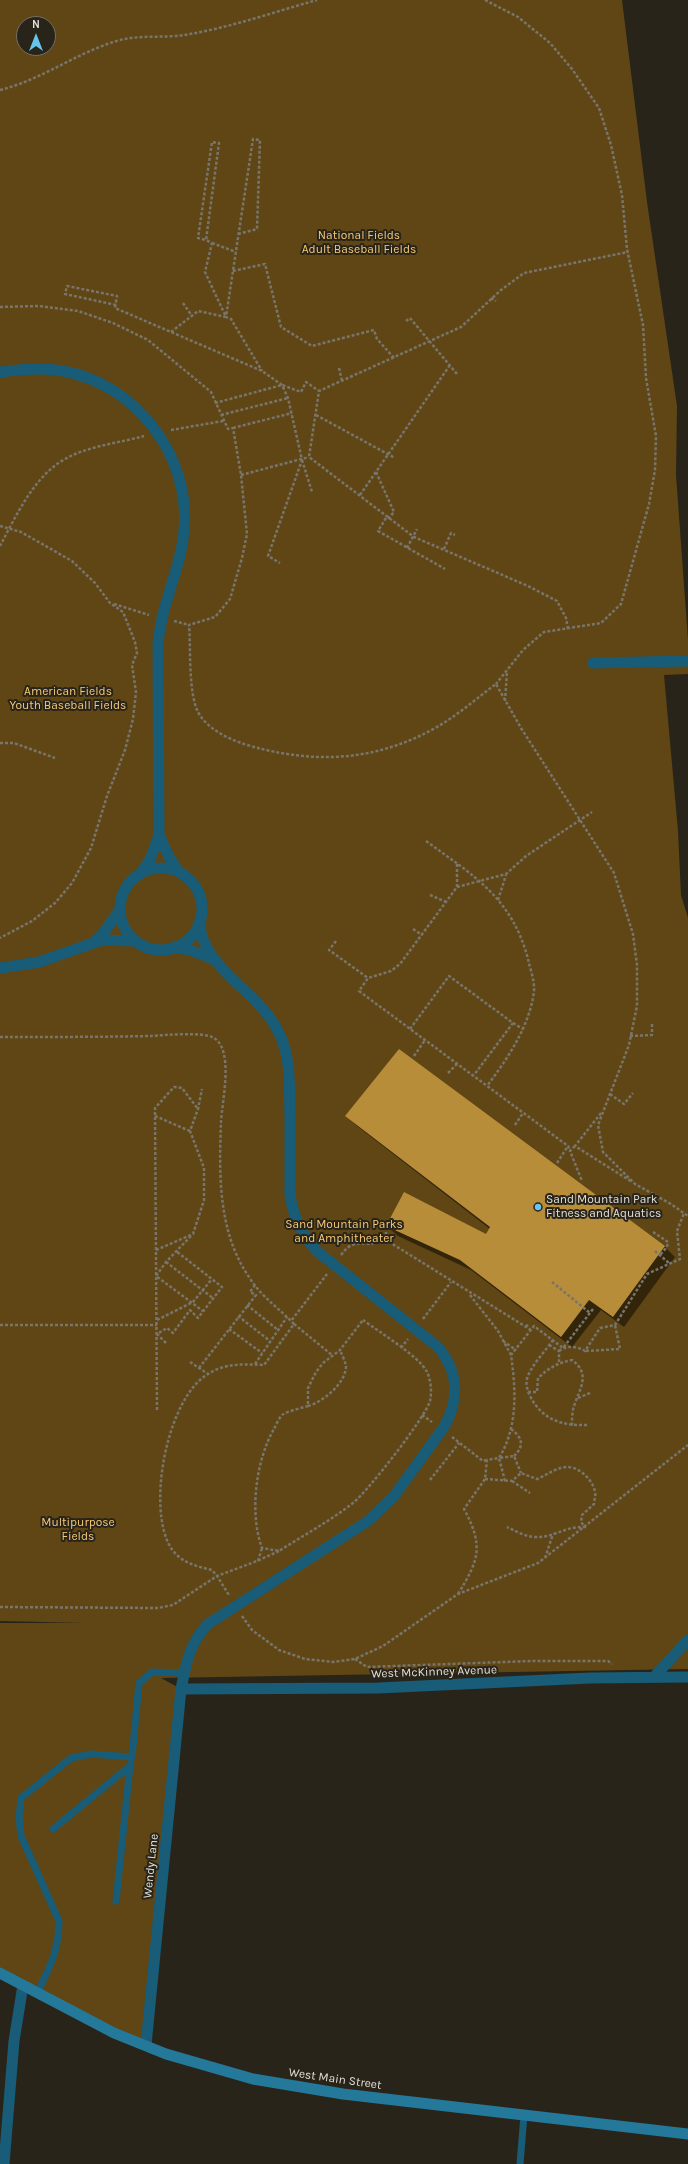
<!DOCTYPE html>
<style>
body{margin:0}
#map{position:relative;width:688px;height:2164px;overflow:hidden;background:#29241a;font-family:Karla,sans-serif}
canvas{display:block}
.north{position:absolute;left:16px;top:16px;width:40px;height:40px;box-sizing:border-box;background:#29241a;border:1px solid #736f66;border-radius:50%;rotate:0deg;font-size:11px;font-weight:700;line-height:16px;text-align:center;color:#e2dfd8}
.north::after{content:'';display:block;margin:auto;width:14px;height:18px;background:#66c4ef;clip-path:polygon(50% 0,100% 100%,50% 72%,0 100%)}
</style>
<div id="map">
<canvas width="688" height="2164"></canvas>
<div class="north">N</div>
</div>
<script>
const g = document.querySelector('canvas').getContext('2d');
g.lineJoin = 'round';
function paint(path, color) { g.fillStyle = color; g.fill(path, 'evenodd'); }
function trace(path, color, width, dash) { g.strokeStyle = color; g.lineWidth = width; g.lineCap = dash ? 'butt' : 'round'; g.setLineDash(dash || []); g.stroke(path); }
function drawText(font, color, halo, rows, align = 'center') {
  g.font = font + ' Karla,sans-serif'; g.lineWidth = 4; g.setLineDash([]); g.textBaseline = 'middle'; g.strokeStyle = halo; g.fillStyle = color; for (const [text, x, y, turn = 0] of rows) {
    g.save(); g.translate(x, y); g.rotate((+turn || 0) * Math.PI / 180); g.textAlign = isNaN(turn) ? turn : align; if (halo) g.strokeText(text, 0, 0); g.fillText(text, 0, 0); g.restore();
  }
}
paint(new Path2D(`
 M0,0H622L647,202L677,406L676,475L688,640V674L664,675L678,831L681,895L688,918V1669L161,1678L181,1689L146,2045L0,1973V1623H85L0,1621ZM24,24H48V48H24Z`), '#5f4614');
paint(new Path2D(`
 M346,1116L664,1246L675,1257L624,1327L601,1310L572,1347L471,1270L398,1236L387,1226L486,1236L490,1229L357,1126Z`), '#0007');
paint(new Path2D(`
 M399,1049L665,1246L613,1317L589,1300L561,1337L460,1260L386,1226L404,1192L486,1234L490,1227L345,1116Z`), '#b88d39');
trace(new Path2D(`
 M485,0L518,17L550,43L572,69L599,108L611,145L622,195L627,249L643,325L646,378L656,436L655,470L649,504L621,604L601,623L544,632L523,650L496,684
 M0,90C44,79 77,52 120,40C140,35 164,38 184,35C229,28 274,12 317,0
 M238,234L257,229L260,140L253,139L226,317L231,319L262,371
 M212,243L236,252
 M233,271L265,264L281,327L312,346L374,330L377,339L394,358
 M491,298L496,301
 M183,303L192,316
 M116,305L65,294L67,286L117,296L115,308L262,371L282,385L288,398L302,460L268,556L280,563
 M0,307L39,306L78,311L113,323L148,340L211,392L228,429L233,428L241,475L247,534L242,558L230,599L215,617L189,625C191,648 188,692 198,712C209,733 240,744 262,749C324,764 380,759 437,727C458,715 477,698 496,684L521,728L614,873L633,934L637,965V1006L629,1045L598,1125L603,1152L635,1184L671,1204L688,1216
 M406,321L410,318L457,374
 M171,332L198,311L226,317L205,272L212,243L206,240L219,143L212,142L198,238L206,240
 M339,368L342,381
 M215,403L282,385L301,392L306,382L319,391
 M221,415L288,398
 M316,415L395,458
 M233,428L292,413
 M171,430L223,421
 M302,460L312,492
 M376,472L394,512L388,519
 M241,475L309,457
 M360,495L450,365
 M386,518L378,531L445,569
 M0,526L21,532L72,561L95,583L110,603L123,612L135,642L137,653L132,665L136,692L133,719L125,750L107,796L91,848L72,883L55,903L32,921L0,938
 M0,546C16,516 34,476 65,459C88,446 119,443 144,436
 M407,548L417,529
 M444,549L451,533L455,535
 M114,604L149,615
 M174,621L189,625
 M568,629L566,618L557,601L528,586L414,537L309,457L319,391L461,327L501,290L524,273L628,252
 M505,701L507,672
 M0,743H14L55,758
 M426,841C474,876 512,898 528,959C530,969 535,981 534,992C529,1027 508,1058 487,1086
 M457,864V887L400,964L391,971L368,978L359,991L568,1146L570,1151
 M457,887L506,874L526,856L592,812
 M430,895L446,902
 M498,900L506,875
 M413,929L422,935
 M336,941L329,950L368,978
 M513,1023L523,1029
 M410,1029L449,976L513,1023L474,1075
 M630,1036L652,1035V1022
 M0,1037C50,1037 101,1037 151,1036C164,1035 202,1032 212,1037C235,1047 222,1101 221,1122C219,1175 218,1232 249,1277C260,1295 276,1306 291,1321L327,1274
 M414,1056L425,1040
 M448,1073L458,1063
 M610,1094L624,1104L633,1093
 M601,1113L575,1146L632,1182
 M155,1116L190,1131
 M515,1125L523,1113
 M575,1146L570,1151L582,1181
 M557,1163L568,1146
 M653,1232L668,1242L667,1247L660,1255
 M191,1236L166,1262L156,1276L203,1311
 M386,1240V1230
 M156,1250L193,1234L204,1200V1168L190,1131L198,1109L202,1089
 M655,1251L669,1263
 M341,1255C351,1242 356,1243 372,1244L375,1239L386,1240L531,1330
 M166,1262L214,1299
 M552,1282L590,1313
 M470,1295L498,1331L511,1355
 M247,1305L278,1330
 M238,1316L270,1341
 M423,1319L451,1282
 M157,1320L193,1302L212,1279
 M363,1320C379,1332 419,1356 427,1372C431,1380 432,1392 430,1401C425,1418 368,1491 353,1503C330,1521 304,1535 279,1551L262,1548C249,1513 256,1460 274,1429C276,1425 279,1418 282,1415C288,1411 301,1408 308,1406V1388L316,1372L323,1363L340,1350Z
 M294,1324L332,1355
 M0,1325H157
 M526,1327L529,1323
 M229,1329L262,1353
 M553,1340C546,1350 532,1365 528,1376C525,1382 527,1390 530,1396C543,1421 563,1426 589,1425
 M503,1341L516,1350
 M166,1343L157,1334L167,1328L173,1333L190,1310L198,1318L222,1287L176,1251
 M549,1345L559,1351V1362
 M401,1348L408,1339
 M559,1351C567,1345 577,1346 585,1351L600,1328L615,1325L647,1274L680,1259L677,1231L684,1213
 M586,1351L620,1349L615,1325
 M190,1362L208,1374
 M255,1364L287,1317
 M199,1368L256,1295L250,1292L255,1285
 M528,1392H537L538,1378C549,1368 557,1363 572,1360C591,1374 580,1388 574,1406C572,1412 572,1419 572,1426
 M578,1398L590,1393
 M308,1406C323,1402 346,1383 346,1366C345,1361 342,1355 340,1350
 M157,1410L155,1108L174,1087L182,1088L198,1109
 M422,1415L432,1422
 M511,1429C522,1437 525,1446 514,1456
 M452,1437L483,1461L487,1460
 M485,1479L512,1481L521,1473L537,1479C547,1475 555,1468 566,1467C579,1466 593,1480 595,1492C596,1496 594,1500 594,1504L582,1515L581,1522L585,1527C565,1526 553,1538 536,1537C525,1537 516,1531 507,1527
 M430,1480L459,1443
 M505,1481L499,1458L514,1456L521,1473
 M512,1481L530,1493
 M279,1551L257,1561L217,1576L212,1570C196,1566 181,1563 171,1548C146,1508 167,1398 208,1374C225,1363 244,1364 264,1365L294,1324L291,1321
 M545,1558L553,1534
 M258,1561L262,1548
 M458,1594C479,1560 484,1546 464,1509L485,1479L487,1460L499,1458C518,1427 516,1390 511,1355L534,1326L563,1348L593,1309
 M0,1607L158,1608L173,1605L217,1576L229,1595
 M242,1616L252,1630L279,1650L305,1659L333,1662L355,1659L383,1646L458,1594L538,1563L688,1445
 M355,1659L367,1667L532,1661H608L612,1664`), '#79756c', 2.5, [3, 2]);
trace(new Path2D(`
 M53,1829L130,1766L131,1763
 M116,1901L130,1766
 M37,1993C50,1967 59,1950 59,1921L21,1836L19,1818L21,1798L71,1758L91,1754L132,1757L139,1683L152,1672L185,1673
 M520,2164L524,2115`), '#195c77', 7);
trace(new Path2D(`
 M0,372C21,369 43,367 63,371C136,384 191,456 184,530C181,569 161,604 158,644L159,835L150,860L140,874
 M593,663L688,661
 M159,835L169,857L179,872
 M120 909a41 41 0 1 1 82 0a41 41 0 1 1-82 0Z
 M94,942L102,935L119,911
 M174,947L190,950L213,959
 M0,968L39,962L102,940L136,941
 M654,1677L688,1640
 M181,1689L378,1688L590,1678L688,1677
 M146,2045L181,1689C187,1661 188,1646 208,1624L368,1521L394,1496L444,1427C460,1399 458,1371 438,1347L318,1252C302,1236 293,1216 290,1194C290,1169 290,1143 290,1118C289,1089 292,1057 278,1031C258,990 204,971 199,922
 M4,2164L14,2041L23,1985`), '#195c77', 11);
trace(new Path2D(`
 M0,1973L114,2033L166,2054L253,2079L343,2094L688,2134`), '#24789a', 11);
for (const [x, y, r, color] of [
 [538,1207,4,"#66c4ef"]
]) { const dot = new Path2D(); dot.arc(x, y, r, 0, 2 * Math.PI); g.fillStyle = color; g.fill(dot); trace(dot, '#29241a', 1.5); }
drawText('12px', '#f6c975', '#29241a', [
 ["National Fields",359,236],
 ["Adult Baseball Fields",359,250],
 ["American Fields",68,692],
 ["Youth Baseball Fields",68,706],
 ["Sand Mountain Parks",344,1225],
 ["and Amphitheater",344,1239],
 ["Multipurpose",78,1523],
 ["Fields",78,1537]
]);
drawText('12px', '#e2dfd8', '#29241a', [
 ["Sand Mountain Park",546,1200],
 ["Fitness and Aquatics",546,1214]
], 'left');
drawText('12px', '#e2dfd8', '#29241a', [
 ["West McKinney Avenue",434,1672,-2],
 ["Wendy Lane",151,1866,-84],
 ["West Main Street",335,2079,8]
]);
</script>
